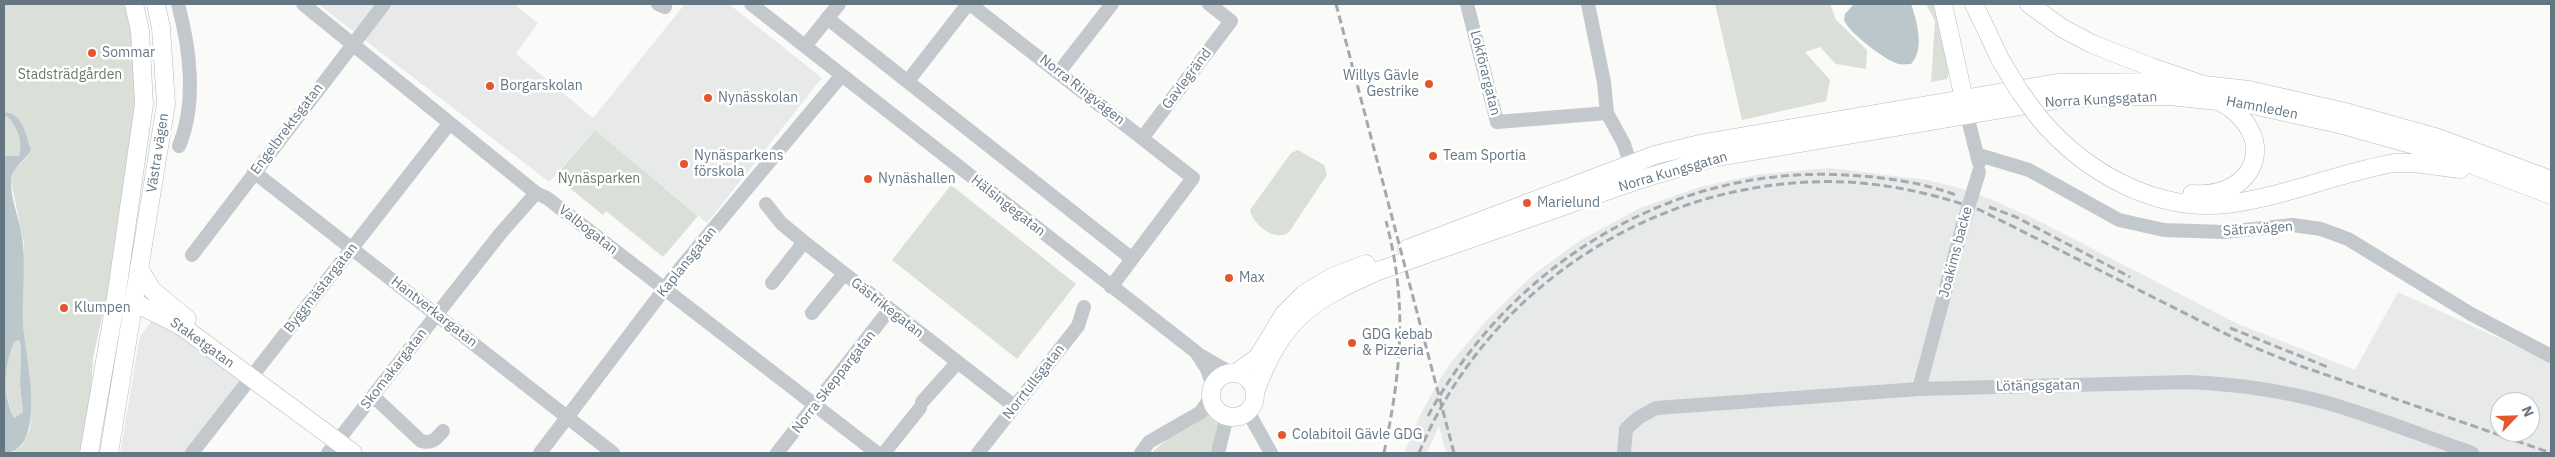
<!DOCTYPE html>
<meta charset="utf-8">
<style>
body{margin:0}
#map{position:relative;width:2555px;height:457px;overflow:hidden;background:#fafaf8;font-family:"IBM Plex Sans",sans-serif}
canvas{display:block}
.frame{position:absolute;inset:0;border:5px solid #657683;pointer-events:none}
.north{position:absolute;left:2490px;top:392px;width:50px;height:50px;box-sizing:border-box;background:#fff;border:1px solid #c1c8cd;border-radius:50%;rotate:66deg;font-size:14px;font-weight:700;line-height:20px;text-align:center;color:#657683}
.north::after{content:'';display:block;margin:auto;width:18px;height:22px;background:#e4572e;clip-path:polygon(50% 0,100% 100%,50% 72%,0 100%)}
</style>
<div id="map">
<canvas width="2555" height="457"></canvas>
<div class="frame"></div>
<div class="north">N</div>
</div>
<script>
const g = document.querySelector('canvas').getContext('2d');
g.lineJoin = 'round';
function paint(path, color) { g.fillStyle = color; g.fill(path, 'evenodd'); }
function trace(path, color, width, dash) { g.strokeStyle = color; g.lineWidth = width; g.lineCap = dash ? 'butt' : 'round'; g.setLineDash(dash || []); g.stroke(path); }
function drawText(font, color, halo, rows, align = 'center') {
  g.font = font + ' "IBM Plex Sans",sans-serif'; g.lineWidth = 5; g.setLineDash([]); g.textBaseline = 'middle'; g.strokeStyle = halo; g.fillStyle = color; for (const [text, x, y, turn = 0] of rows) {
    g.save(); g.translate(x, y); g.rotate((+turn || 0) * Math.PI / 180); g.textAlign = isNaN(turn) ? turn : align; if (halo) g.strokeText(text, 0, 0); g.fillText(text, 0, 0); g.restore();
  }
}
paint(new Path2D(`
 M318,4H514L538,23L516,54L593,118L685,4H729L822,78L707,223L595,130L549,182Z
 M1830,168L1927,180L1956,187L1993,200L2037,220L2236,323L2355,370L2398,292L2551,362V453H1446L1439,426L1427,453H1404L1420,415L1440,379L1452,361L1486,321L1512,295L1534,274L1581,240L1640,208L1700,187L1760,174ZM2500,402H2530V432H2500Z
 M154,318L174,328L249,384L192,453H120L140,336Z`), '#e8e9e9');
paint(new Path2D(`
 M4,4H126L134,37L138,85L134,132L107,295L93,358L91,391L81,453H12L22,446L30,429L31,407L29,371L23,328L21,285L24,244L11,181L15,169L26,158L31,150L9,112H4Z
 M1715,4H1830L1836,20L1867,50L1866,69L1836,64L1820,47L1805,52L1830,80L1826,101L1742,120Z
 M1926,4H1939L1951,67L1947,79L1931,82L1935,21Z
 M7,116C18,128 23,141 19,156H5L4,154V117Z
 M595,130L698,216L663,257L606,211L603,215L561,181L564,178L558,173Z
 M1298,150L1324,165L1327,175L1289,232C1276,243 1252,224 1250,210L1291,153Z
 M951,185L1076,284L1017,359L892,260Z
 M19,340L21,346L20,385L23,412L14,418C3,392 3,368 14,342Z
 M1210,409L1223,422L1214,453H1151L1172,435Z`), '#dadfd7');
paint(new Path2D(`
 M1854,4H1911C1917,21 1925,50 1911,64C1908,64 1903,65 1899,64C1886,61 1849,33 1844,20L1845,14Z
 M4,112C23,113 26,136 31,150C25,161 11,168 11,182C11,203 22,224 23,245C25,271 22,298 23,325C25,352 49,453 4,453V154L5,156H19C23,141 18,128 7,116L4,117ZM19,340L21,346L20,385L23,412L14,418C2,393 4,367 14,342Z`), '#bbc7cb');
const major = new Path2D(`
 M1943,4L1966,108
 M1974,4L2001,61
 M2029,4L2062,28L2092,44L2151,67L2204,85L2249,90L2345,112L2438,138L2551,180
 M2040,119C2085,172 2155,212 2227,204C2284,197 2338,173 2394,163H2414L2460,169
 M2192,194C2256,199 2281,137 2221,102
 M1407,249L1655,155L1704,143L2057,83L2168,82L2204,85
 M139,268L152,290L187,319
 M134,301C149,312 167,317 184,328L353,453
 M1211 395a22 22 0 1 1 44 0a22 22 0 1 1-44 0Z
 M1236,373L1258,357L1284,314L1304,294L1332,277L1366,264
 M1255,392C1282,319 1310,301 1378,271L1635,181L1712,158L2062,99L2096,97L2169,96L2248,104L2343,125L2436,151L2551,195
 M89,453L116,298L144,104L140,31L134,4
 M109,453L166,104L161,28L156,4`);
trace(major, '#b5babe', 19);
trace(new Path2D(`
 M178,4C190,48 197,103 179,146
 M303,4L536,193L547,198L877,453
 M658,4L665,7
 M751,4L1196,352L1207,369L1213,386
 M970,4L1193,178L1111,287
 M1467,4L1497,122L1607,113
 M1588,4L1604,82L1607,113L1624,144L1633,173
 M827,18L1131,258
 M805,46L839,4
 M1059,72L1112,4
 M908,81L968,4
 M1967,115L1979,163
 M1143,137L1231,21L1209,4
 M1979,155L2029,170L2119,220L2164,230L2224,232L2293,225L2321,229L2348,239L2471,314L2551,356
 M254,172L613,453
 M766,204L781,223L804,242L1014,406
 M192,255L384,4
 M772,283L804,242
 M812,313L844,274
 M1198,354L1231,373
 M1919,389L1962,228
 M373,396L421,441C432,444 436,439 443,431
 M922,402L957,363
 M1248,412L1271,453
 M192,453L449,124
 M328,453L500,234L536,193
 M540,453L678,271L841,76
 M777,453L889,310
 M884,453L920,408
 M978,453L1078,326L1084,307
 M1141,453L1149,442L1201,412L1211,397
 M1218,453L1227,416
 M1624,453L1626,429L1638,418L1656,408L1919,389L2188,382C2234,384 2279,390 2324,402C2374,416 2423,436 2472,453`), '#c3c8cc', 14);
trace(major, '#fff', 18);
trace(new Path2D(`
 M1336,4L1454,453
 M1989,207L2016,217L2130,277
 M2230,328L2330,368
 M1428,416C1510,265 1671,165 1845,175C1883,177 1921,182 1956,195
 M1384,453C1401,371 1408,304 1386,221
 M1419,453C1484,295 1640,189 1810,182C1868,179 1927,191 1980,210L2246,344L2295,364L2551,453`), '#a2aab0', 3, [8, 4]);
const majorBridge = new Path2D(`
 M2001,61L2020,92L2040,119`);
trace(majorBridge, '#b5babe', 19, []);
trace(new Path2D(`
 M1962,228L1979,172`), '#c3c8cc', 14);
trace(majorBridge, '#fff', 18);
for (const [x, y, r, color] of [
 [92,53,5,"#e4572e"],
 [1429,84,5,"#e4572e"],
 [490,86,5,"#e4572e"],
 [708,98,5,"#e4572e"],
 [1433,156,5,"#e4572e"],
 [684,164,5,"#e4572e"],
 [868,179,5,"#e4572e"],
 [1527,203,5,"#e4572e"],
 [1229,278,5,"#e4572e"],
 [64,308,5,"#e4572e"],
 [1352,343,5,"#e4572e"],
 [1282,435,5,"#e4572e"]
]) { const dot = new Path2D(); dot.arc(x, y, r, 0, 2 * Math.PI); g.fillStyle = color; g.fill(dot); trace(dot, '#fff', 2); }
drawText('14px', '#657683', '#fff', [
 ["Sommar",102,53],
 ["Willys Gävle",1419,76,"right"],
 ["Gestrike",1419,92,"right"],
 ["Borgarskolan",500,86],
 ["Nynässkolan",718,98],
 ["Nynäsparkens",694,156],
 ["förskola",694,172],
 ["Team Sportia",1443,156],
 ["Nynäshallen",878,179],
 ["Marielund",1537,203],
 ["Max",1239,278],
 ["Klumpen",74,308],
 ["GDG kebab",1362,335],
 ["& Pizzeria",1362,351],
 ["Colabitoil Gävle GDG",1292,435]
], 'left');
drawText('14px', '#657683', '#fff', [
 ["Lokförargatan",1485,73,76],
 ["Gavlegränd",1187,79,-53],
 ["Norra Ringvägen",1082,90,38],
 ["Norra Kungsgatan",2101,100,-3],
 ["Hamnleden",2262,108,11],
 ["Engelbrektsgatan",287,129,-53],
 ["Västra vägen",158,153,-81],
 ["Norra Kungsgatan",1673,172,-16],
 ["Hälsingegatan",1008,206,38],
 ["Sätravägen",2258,229,-4],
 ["Valbogatan",588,230,38],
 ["Joakims backe",1956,252,-75],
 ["Kaplansgatan",687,262,-51],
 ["Byggmästargatan",321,288,-52],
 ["Gästrikegatan",887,308,38],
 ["Hantverkargatan",434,312,38],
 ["Staketgatan",202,343,36],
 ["Skomakargatan",394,369,-52],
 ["Norra Skeppargatan",834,382,-52],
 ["Norrtullsgatan",1034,382,-52],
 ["Lötängsgatan",2038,386,-1]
]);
drawText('14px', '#687a64', '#fff', [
 ["Stadsträdgården",70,75],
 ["Nynäsparken",599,179]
]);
</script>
